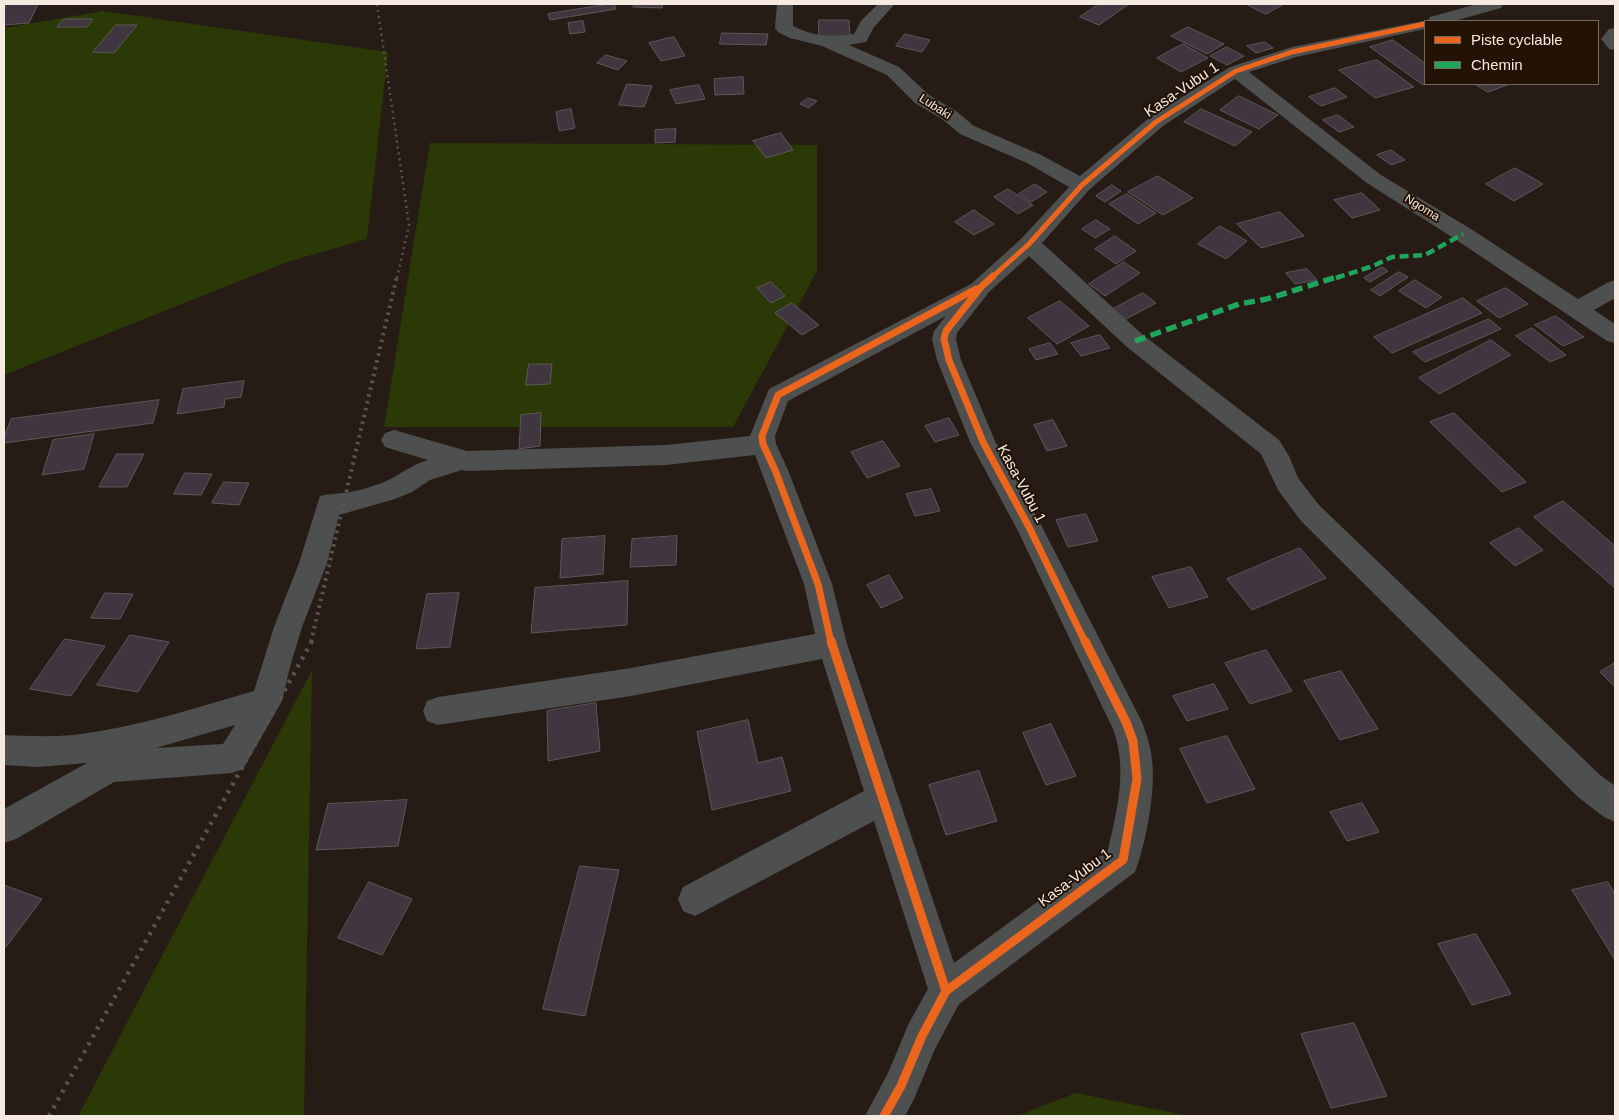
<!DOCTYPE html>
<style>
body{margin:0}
#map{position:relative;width:1619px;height:1120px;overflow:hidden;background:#261c15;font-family:Arial,sans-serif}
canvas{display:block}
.frame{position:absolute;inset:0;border:5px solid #f5e9e0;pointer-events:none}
.legend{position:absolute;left:1424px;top:20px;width:175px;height:65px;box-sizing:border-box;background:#231206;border:1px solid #77685d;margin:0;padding:6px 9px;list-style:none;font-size:15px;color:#f5e9e0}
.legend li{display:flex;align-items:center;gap:10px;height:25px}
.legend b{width:25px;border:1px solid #77685d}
</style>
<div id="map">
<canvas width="1619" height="1120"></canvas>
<div class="frame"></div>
<ul class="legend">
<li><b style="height:6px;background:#eb651d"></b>Piste cyclable</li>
<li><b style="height:6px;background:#20a55d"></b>Chemin</li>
</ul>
</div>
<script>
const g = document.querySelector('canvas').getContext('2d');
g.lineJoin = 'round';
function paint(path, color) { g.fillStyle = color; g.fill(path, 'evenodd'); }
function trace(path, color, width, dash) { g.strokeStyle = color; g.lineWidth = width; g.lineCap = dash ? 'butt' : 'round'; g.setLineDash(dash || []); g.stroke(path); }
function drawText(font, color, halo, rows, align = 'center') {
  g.font = font + ' Arial,sans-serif'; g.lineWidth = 4; g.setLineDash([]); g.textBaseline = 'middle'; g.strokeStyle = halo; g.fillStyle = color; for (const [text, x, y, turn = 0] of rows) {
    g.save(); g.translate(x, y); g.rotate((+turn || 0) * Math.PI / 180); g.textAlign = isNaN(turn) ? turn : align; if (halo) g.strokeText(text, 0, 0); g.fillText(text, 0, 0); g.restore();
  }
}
paint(new Path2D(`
 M103,11L388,52L367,239L287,262L4,375V28Z
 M430,143L817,145V271L733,427H384Z
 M312,670L304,1116H78Z
 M1076,1093L1189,1116H1017Z`), '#2a3905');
const building = new Path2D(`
 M7,4H38L29,23L4,25V10Z
 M609,4H614L616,9L550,20L548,14Z
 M635,4H663L662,8L633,7Z
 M1099,4H1129L1099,25L1080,17Z
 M1246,4H1284L1266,14Z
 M64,19H93L87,27H57Z
 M819,20H849L850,37H819Z
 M583,21L585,32L570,34L568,23Z
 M116,25H137L114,53L93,52Z
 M1188,27L1224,44L1207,54L1171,36Z
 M722,33L768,34L766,45L720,44Z
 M905,34L930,40L922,52L896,46Z
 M674,37L685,56L661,61L649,43Z
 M1393,40L1425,63L1426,84L1423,85L1370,47Z
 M1265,42L1273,48L1256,53L1247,46Z
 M1183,44L1208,58L1181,72L1157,58Z
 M1227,47L1244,56L1227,65L1210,56Z
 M606,55L627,61L618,70L597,63Z
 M1377,60L1414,87L1375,98L1339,70Z
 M743,77L744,94L715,95L714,79Z
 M627,84L652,86L644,107L619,105Z
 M1475,84H1510L1488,92Z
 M699,85L705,99L676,104L670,90Z
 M1335,88L1347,97L1321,106L1309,97Z
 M1239,96L1278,115L1259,129L1220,110Z
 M808,98L817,101L809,108L800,104Z
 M571,109L575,128L559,131L556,112Z
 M1201,109L1252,132L1235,146L1184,122Z
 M1338,115L1354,127L1339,132L1323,120Z
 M676,129L675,142L655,143V130Z
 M781,133L793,150L766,158L753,141Z
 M1391,150L1405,160L1391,165L1377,155Z
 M1515,168L1543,184L1514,201L1486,184Z
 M1158,176L1193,198L1163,215L1128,192Z
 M1035,184L1047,192L1031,202L1019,194Z
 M1112,185L1121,191L1105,202L1096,196Z
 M1008,189L1033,205L1018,214L994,197Z
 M1362,193L1380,210L1352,218L1334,200Z
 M1127,194L1156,213L1138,224L1109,204Z
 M974,210L994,224L974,235L955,222Z
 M1280,212L1304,236L1261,248L1237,224Z
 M1096,220L1110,229L1095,238L1082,229Z
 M1220,226L1247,241L1226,259L1198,244Z
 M1115,236L1136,251L1116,264L1095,249Z
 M1124,262L1140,273L1105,296L1089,284Z
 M1382,267L1388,271L1370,282L1364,278Z
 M1307,269L1317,280L1295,284L1286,273Z
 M1399,272L1408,277L1380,296L1371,290Z
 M1415,280L1442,297L1426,308L1399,291Z
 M771,282L785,296L771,303L757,288Z
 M1506,288L1528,304L1499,318L1477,301Z
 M1143,293L1156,303L1124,320L1111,310Z
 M1463,298L1482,313L1392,353L1374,337Z
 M1060,301L1089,326L1057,344L1028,318Z
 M792,303L819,325L802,335L775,313Z
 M1556,316L1584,337L1563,346L1535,325Z
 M1489,319L1501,329L1425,362L1413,352Z
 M1532,328L1566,355L1550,362L1516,336Z
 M1100,335L1110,348L1081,356L1071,343Z
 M1491,340L1511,355L1439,394L1419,378Z
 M1050,343L1058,354L1036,360L1029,349Z
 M529,364H552L550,384L526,385Z
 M244,381L241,397L225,399L224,407L177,414L183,389Z
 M159,400L153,423L4,443V437L11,419Z
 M541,413L540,446L519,449L521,415Z
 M1454,413L1526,482L1502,492L1430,422Z
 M949,418L959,435L935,442L925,426Z
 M1053,420L1067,446L1047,451L1034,425Z
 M94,434L84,469L42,475L53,440Z
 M883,441L900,466L867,478L851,452Z
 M117,454H144L127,487H99Z
 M185,473L212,474L201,495L174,494Z
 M224,482L249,483L239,505L212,503Z
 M931,489L940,511L915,516L906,494Z
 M1563,501L1615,546V588L1534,517Z
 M1086,514L1098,541L1068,547L1056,520Z
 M1519,528L1543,550L1515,566L1490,543Z
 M605,536L603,574L560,578L562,539Z
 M677,536L676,565L630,567L632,539Z
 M1300,548L1326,578L1252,610L1227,579Z
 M1191,567L1208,597L1169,608L1152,577Z
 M889,575L903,598L881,608L867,585Z
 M628,581L627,625L531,633L535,588Z
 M105,593L133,594L120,619L91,618Z
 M459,593L450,647L416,649L427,594Z
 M130,635L169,642L138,692L97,685Z
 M65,639L105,646L71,696L30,689Z
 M1266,650L1292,691L1250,704L1225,663Z
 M1615,663V687L1600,672Z
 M1341,671L1378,729L1340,740L1304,681Z
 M1214,684L1228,709L1187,721L1173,696Z
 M596,703L600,751L548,761L547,711Z
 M748,720L758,763L782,757L791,791L712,810L697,732Z
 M1051,724L1076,776L1046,785L1023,733Z
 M1227,736L1255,789L1207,803L1180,749Z
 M979,771L997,821L946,835L929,785Z
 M407,800L398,846L316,850L328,804Z
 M1362,803L1379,832L1347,841L1330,812Z
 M580,866L619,870L585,1016L543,1009Z
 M369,882L412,899L382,955L338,938Z
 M1608,882L1615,894V960L1572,890Z
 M4,885L42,899L6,947H4Z
 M1476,934L1511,994L1472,1005L1438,944Z
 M1354,1023L1387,1096L1331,1108L1301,1034Z`);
paint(building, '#40363f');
trace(building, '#5e5759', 1);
paint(new Path2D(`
 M777,4H793V26C815,37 829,37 854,34L861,21L878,4H895L874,27L866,42L849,45L899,67L929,95L956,111L974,126L1041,155L1080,176L1149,118L1230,67L1292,47L1428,20L1430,17L1477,4H1503L1501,8L1454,21H1425V29L1296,57L1249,72L1381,175L1471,229L1578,299L1607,283L1615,280V298L1594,310L1615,324V343L1607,341L1455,239L1367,183L1235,79L1163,126L1089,190L1042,243L1143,335L1279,440L1289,456L1298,478L1319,505L1600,775L1615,786V822L1604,817L1578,797L1301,521L1278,490L1261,454L1127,347L1029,256L989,292L957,333L956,339L961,360L995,441L1038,519L1142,722C1146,734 1151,746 1152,760C1156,790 1146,844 1135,872L959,1004L935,1049L914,1099L905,1116H865L888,1073L909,1023L928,989L874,821L695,916L683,911L678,899L683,887L864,791L822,659L631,696L438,725L427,721L423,711L427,701L438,697L631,668L815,634L804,584L755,455L666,465L467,471L462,470L430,480L412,492L395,499L339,515L327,563L302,627L290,667L282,701L243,769L232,773L114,782L16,839L4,843V809L87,763L38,767L4,765V735C27,736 49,737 73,735C135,728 195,708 254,691L274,627L299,563L320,496C328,494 335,494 343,493C355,492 370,487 382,483C399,476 410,465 428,460L385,447L381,440L385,433L394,430L467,451L666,445L750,436L769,389L971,284L1021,239L1069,187L1027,163L960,134L942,119L915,103L887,75L822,46L790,38L778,32L775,28ZM946,316L934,331L932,339L937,360L970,442L1018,531L1113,729C1128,769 1117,810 1108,850L954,963L847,644L832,584L788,470L776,444L775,436L788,401ZM235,725L223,744L156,748Z
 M1615,28V50L1609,49L1601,39L1609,29Z`), '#4e4f4f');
trace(new Path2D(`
 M377,4L409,225L397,278`), '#595451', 2.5, [2, 4]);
trace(new Path2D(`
 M311,642L397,276`), '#595451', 4, [2.5, 4.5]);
trace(new Path2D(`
 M49,1116L312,641`), '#595451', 4.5, [3, 6]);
trace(new Path2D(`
 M1336,278L1373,266L1392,257L1425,255L1463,234`), '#20a55d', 4.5, [9, 4.5]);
trace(new Path2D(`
 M1135,341L1239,304L1267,299L1340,276`), '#20a55d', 5.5, [11, 5.5]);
trace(new Path2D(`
 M991,278L1029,244L1082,185L1156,122L1236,71L1292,52L1425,24`), '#eb651d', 5);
trace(new Path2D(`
 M993,276L981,287L946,331L944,339L949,360L983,442L1029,527L1085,642
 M831,642L818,584L775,470L763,444L762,436L778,395L976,289`), '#eb651d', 7);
trace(new Path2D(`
 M831,641L946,991
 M884,1116L901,1086L922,1036L946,991L1123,860L1137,779L1133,741L1126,722L1085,641`), '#eb651d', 9);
drawText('12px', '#f5e9e0', '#231206', [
 ["Lubaki",935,107,33],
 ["Ngoma",1422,208,32]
]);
drawText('15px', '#f5e9e0', '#231206', [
 ["Kasa-Vubu 1",1182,90,-34],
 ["Kasa-Vubu 1",1021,484,62],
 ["Kasa-Vubu 1",1075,878,-37]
]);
</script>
